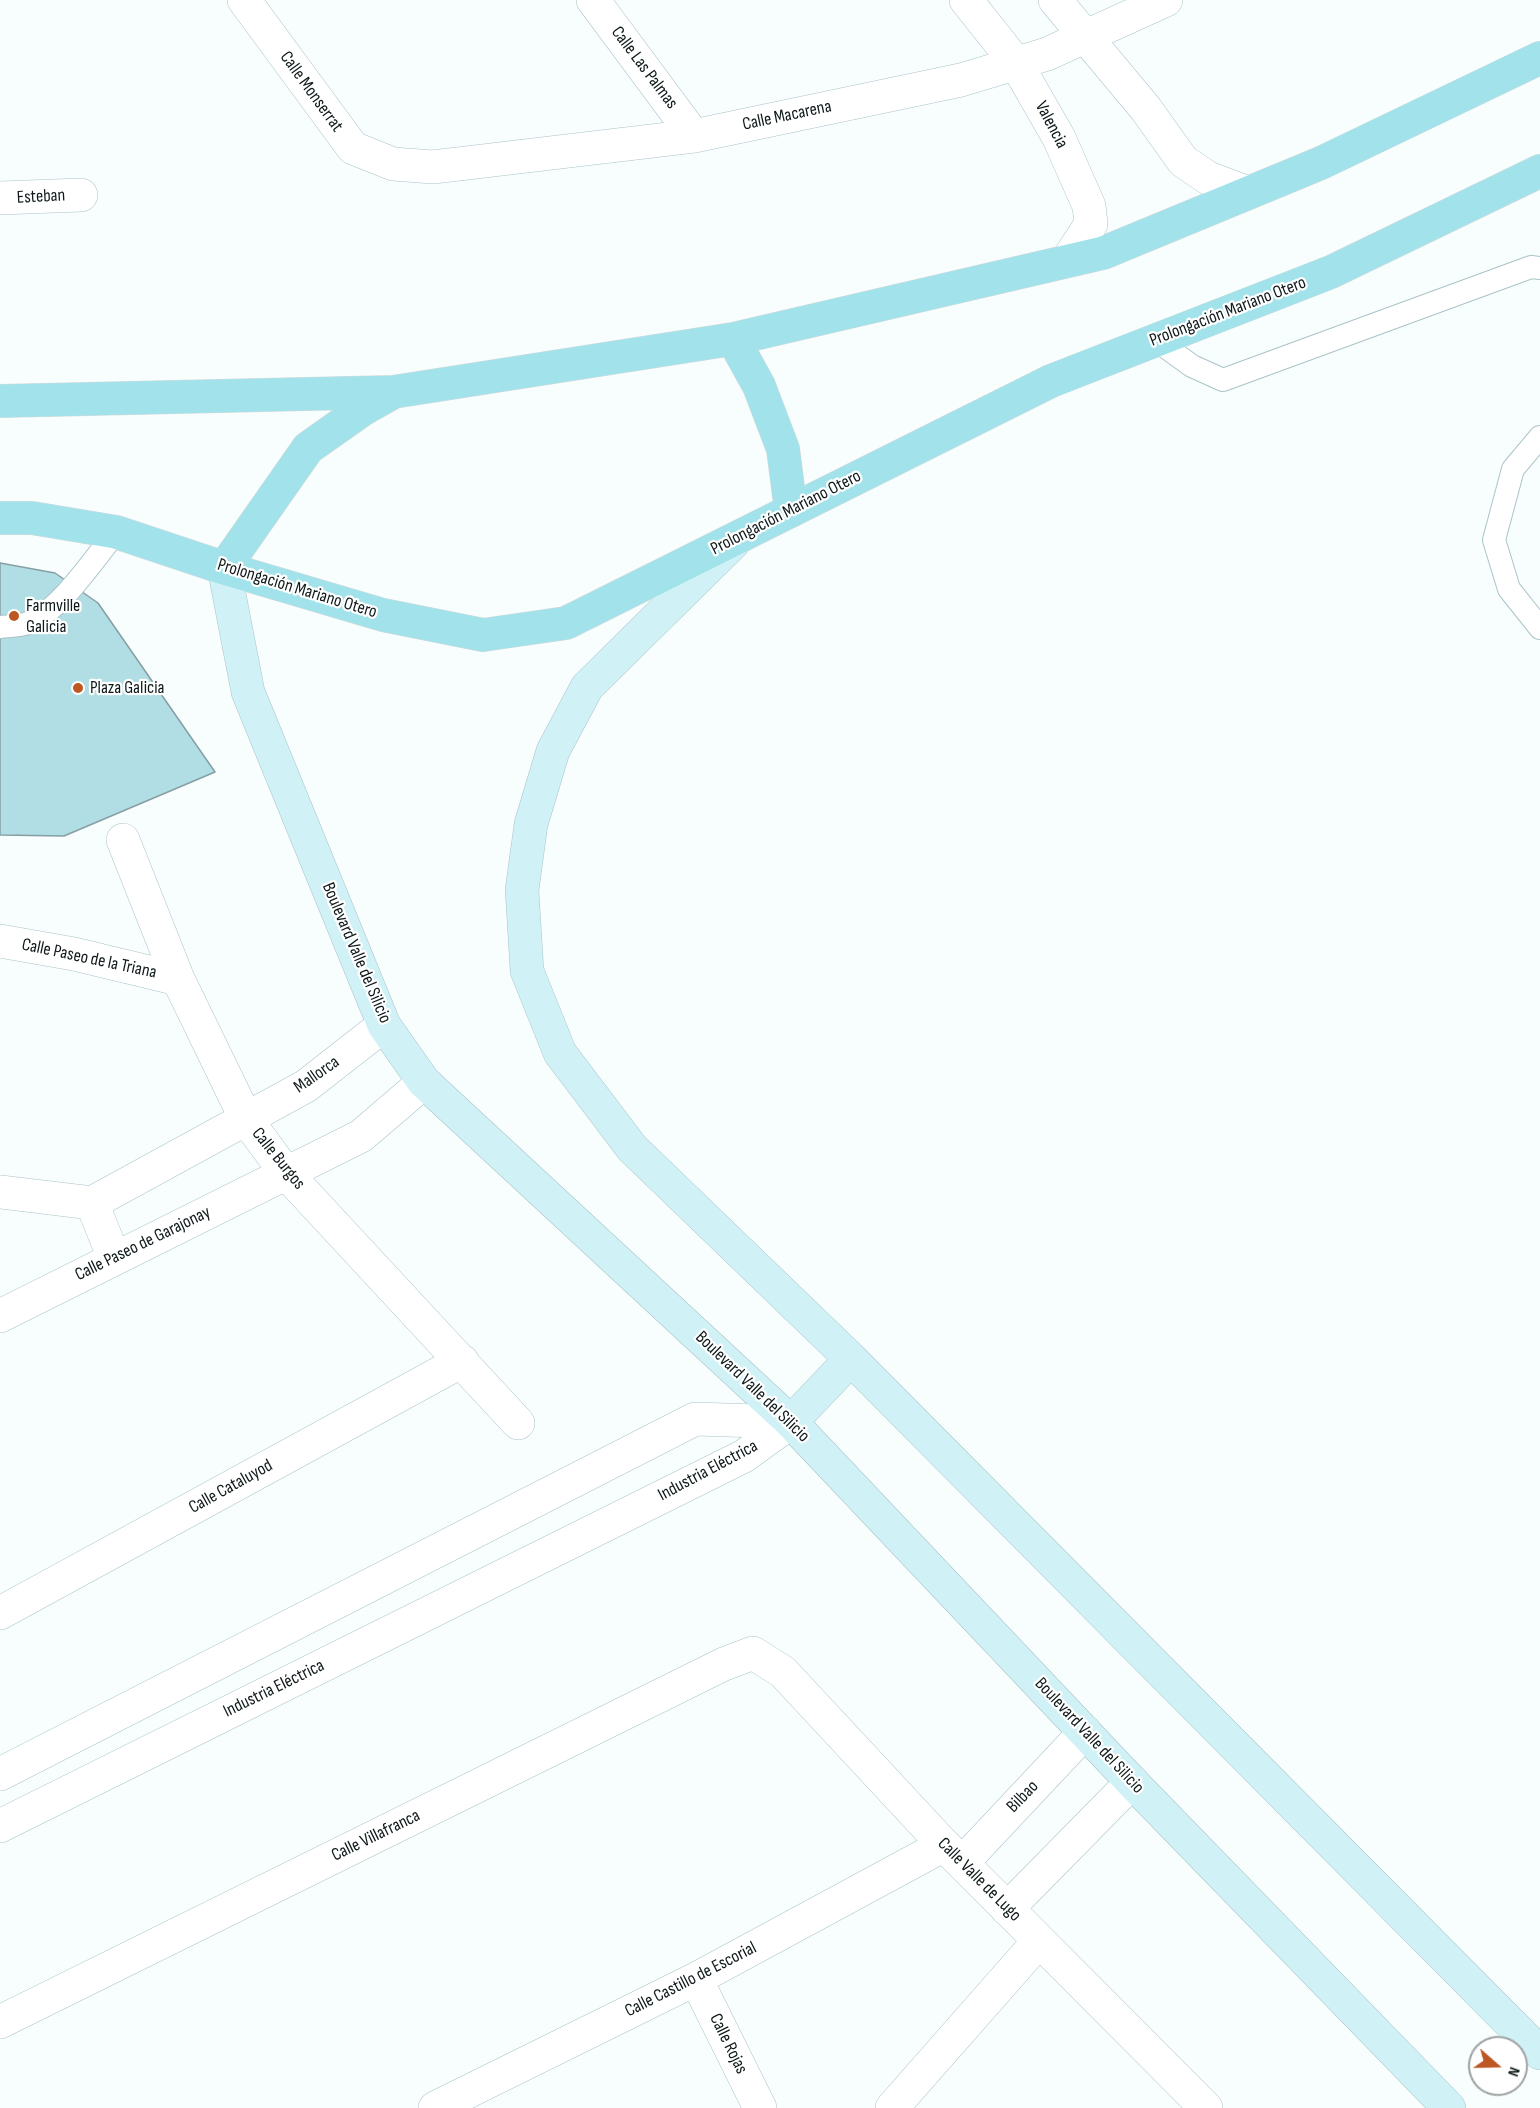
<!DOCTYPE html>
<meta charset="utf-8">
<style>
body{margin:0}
#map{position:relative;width:1540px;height:2108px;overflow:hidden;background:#f8fdfe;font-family:"Sofia Sans Condensed",sans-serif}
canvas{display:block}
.north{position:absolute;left:1468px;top:2036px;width:60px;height:60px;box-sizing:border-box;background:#fff;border:2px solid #9fa3a3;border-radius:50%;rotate:110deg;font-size:16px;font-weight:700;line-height:24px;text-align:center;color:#0f191a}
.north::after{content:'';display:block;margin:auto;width:21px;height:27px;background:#bd5825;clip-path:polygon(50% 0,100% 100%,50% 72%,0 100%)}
</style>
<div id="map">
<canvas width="1540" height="2108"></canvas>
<div class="north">N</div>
</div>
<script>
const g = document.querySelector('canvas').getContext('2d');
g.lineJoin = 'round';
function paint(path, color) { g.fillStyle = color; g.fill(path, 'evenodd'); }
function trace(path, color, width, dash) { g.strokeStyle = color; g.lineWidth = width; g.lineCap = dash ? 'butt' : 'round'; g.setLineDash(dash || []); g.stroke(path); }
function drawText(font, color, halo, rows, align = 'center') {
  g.font = font + ' "Sofia Sans Condensed",sans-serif'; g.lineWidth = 4.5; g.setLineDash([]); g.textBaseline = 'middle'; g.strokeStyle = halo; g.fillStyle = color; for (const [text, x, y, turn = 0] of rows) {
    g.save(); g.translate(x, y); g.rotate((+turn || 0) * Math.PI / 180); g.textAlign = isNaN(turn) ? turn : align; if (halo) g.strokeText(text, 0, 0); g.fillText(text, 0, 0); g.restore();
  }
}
const building = new Path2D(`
 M0,563L55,573L98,603L215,772L64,836L0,835Z`);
paint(building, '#b1dee4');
trace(building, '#869fa3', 1.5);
const service = new Path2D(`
 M1156,340L1192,366L1223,380L1531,267L1540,268
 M1540,437L1513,469L1494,540L1509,589L1540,628
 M0,627C9,626 20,626 28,623C60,611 94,559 116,532`);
const minor = new Path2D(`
 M244,0L353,148L393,164L433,167L694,136L961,80L1047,54L1166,0
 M593,0L694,136
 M966,0L1016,63L1059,138L1089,206L1091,224L1067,261
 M1055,0L1146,109L1183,161L1208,178L1248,193
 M0,198L81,195
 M123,840L178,979L246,1119L286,1173L518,1423
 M0,941L74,954L178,979
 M0,1192L92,1203
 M92,1203L306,1086L384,1025
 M92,1203L114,1258
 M0,1316L361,1136L424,1082
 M0,1613L462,1361
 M962,1863L1085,1732
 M1007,1909L1132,1782
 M696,1979L760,2108
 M0,2022L724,1664L753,1653L783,1672L944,1845L1206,2108
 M435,2108L696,1979L944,1845
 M892,2108L1039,1941`);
const tertiary = new Path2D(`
 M0,1774L695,1419L791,1422
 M0,1826L744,1456L791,1422`);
const secondary = new Path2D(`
 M734,542L587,687L553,751L531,824L522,890L527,971L560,1053L632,1148L851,1359L1540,2053
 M224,568L248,692L384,1025L424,1082L791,1422L1132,1782L1449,2108
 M791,1422L851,1359`);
const primary = new Path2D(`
 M733,339L759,386L783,449L791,511
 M0,401L393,392L733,339L1103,253L1321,163L1540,58
 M0,518H32L116,532L224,568L383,615L483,635L566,623L1051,381L1331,272L1540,171
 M224,568L308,448L362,410L392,393`);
trace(service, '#aac4c8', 24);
trace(minor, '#aac4c8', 34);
trace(tertiary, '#aac4c8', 34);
trace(secondary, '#aac4c8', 34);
trace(primary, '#d9dada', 34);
trace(service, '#fff', 22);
trace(minor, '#fff', 33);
trace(tertiary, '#fff', 33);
trace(secondary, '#d0f1f5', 33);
trace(primary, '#a2e3eb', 33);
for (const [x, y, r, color] of [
 [14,616,6,"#bd5825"],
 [78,688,6,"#bd5825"]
]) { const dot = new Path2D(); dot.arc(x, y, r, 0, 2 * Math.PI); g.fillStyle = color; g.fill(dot); trace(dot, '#fff', 2); }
drawText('18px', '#0f191a', '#fff', [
 ["Calle Las Palmas",644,68,53],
 ["Calle Monserrat",311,92,54],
 ["Calle Macarena",787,116,-12],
 ["Valencia",1051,125,62],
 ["Esteban",41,197,-3],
 ["Prolongación Mariano Otero",1228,312,-21],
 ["Prolongación Mariano Otero",786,513,-27],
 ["Prolongación Mariano Otero",297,589,17],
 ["Boulevard Valle del Silicio",356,953,67],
 ["Calle Paseo de la Triana",89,959,12],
 ["Mallorca",317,1075,-35],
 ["Calle Burgos",278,1159,51],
 ["Calle Paseo de Garajonay",143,1244,-26],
 ["Boulevard Valle del Silicio",752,1387,44],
 ["Industria Eléctrica",708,1471,-28],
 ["Calle Cataluyod",231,1487,-29],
 ["Industria Eléctrica",274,1689,-26],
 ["Boulevard Valle del Silicio",1089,1736,47],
 ["Bilbao",1023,1797,-46],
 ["Calle Villafranca",376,1836,-26],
 ["Calle Valle de Lugo",979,1880,45],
 ["Calle Castillo de Escorial",691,1980,-27],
 ["Calle Rojas",728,2044,64]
]);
drawText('18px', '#0f191a', '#fff', [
 ["Farmville",26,606],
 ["Galicia",26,627],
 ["Plaza Galicia",90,688]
], 'left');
</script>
